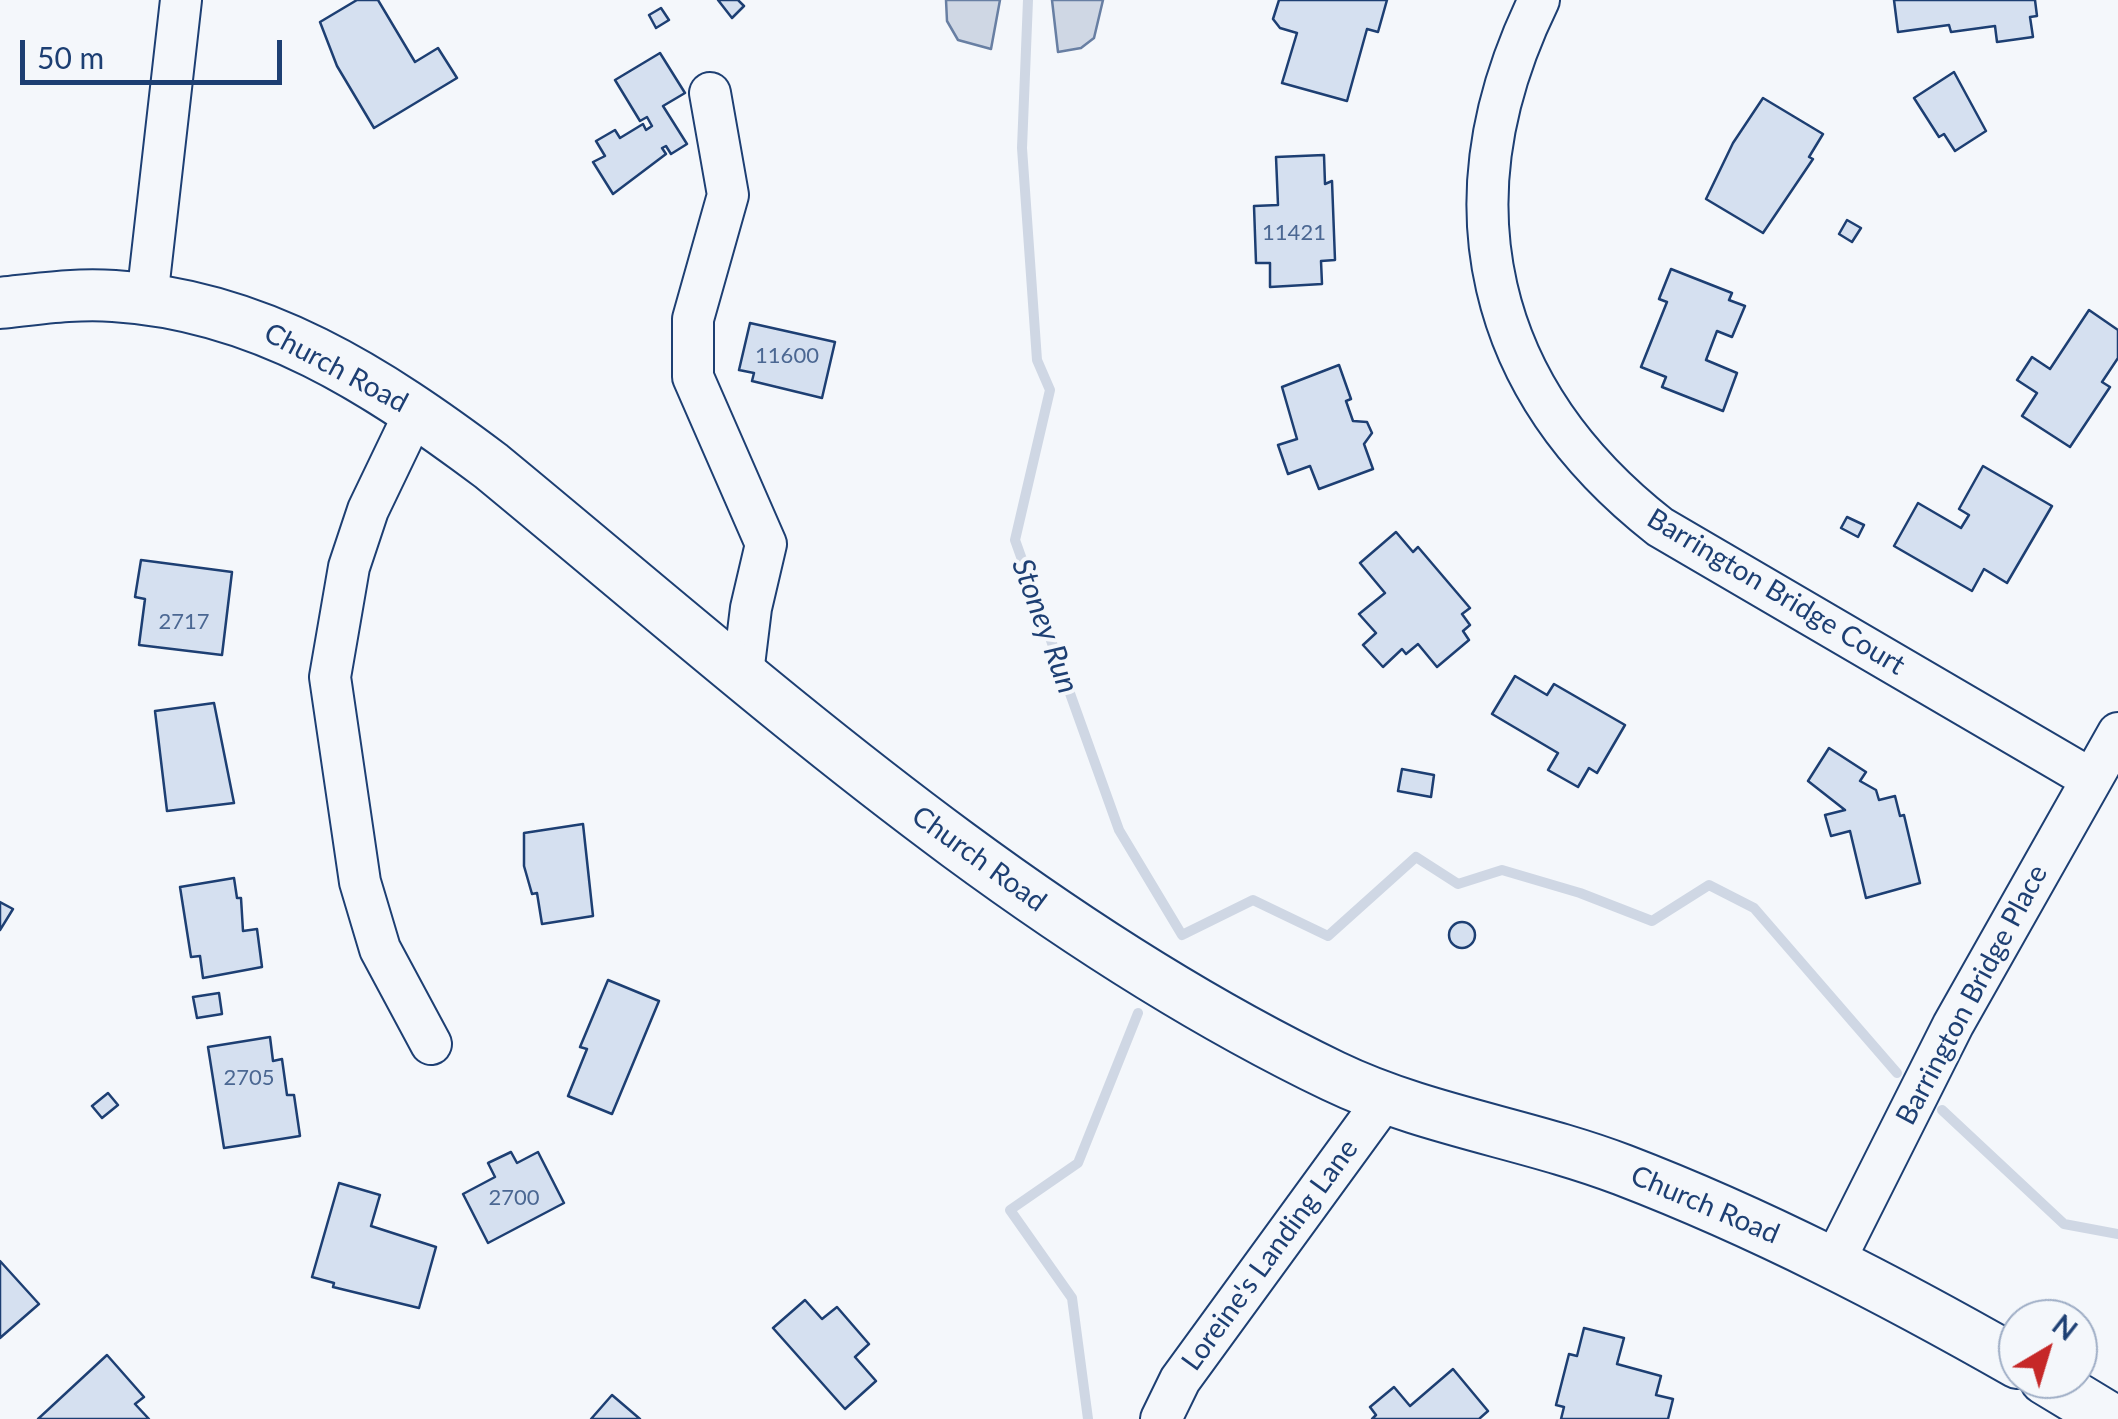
<!DOCTYPE html>
<style>
body{margin:0}
#map{position:relative;width:2118px;height:1419px;overflow:hidden;background:#f4f7fb;font-family:Lato,sans-serif}
canvas{display:block}
.north{position:absolute;left:1998px;top:1299px;width:100px;height:100px;box-sizing:border-box;background:#f4f7fb;border:2px solid #9eadc5;border-radius:50%;rotate:38deg;font-size:28px;font-weight:700;line-height:40px;text-align:center;color:#1d3f73}
.north::after{content:'';display:block;margin:auto;width:35px;height:45px;background:#c62828;clip-path:polygon(50% 0,100% 100%,50% 72%,0 100%)}
.scale{position:absolute;left:20px;top:40px;width:262px;height:45px;box-sizing:border-box;border:5px solid #1d3f73;border-top:0;padding-left:12px;font-size:30px;line-height:35px;white-space:nowrap;color:#1d3f73;-webkit-text-stroke:8px #f4f7fb;paint-order:stroke}
</style>
<div id="map">
<canvas width="2118" height="1419"></canvas>
<div class="north">N</div>
<div class="scale">50 m</div>
</div>
<script>
const g = document.querySelector('canvas').getContext('2d');
g.lineJoin = 'round';
function paint(path, color) { g.fillStyle = color; g.fill(path, 'evenodd'); }
function trace(path, color, width, dash) { g.strokeStyle = color; g.lineWidth = width; g.lineCap = dash ? 'butt' : 'round'; g.setLineDash(dash || []); g.stroke(path); }
function drawText(font, color, halo, rows, align = 'center') {
  g.font = font + ' Lato,sans-serif'; g.lineWidth = 8; g.setLineDash([]); g.textBaseline = 'middle'; g.strokeStyle = halo; g.fillStyle = color; for (const [text, x, y, turn = 0] of rows) {
    g.save(); g.translate(x, y); g.rotate((+turn || 0) * Math.PI / 180); g.textAlign = isNaN(turn) ? turn : align; if (halo) g.strokeText(text, 0, 0); g.fillText(text, 0, 0); g.restore();
  }
}
const water = new Path2D(`
 M946,0H1000L991,49L958,40L947,21Z
 M1052,0H1103L1094,38L1081,48L1058,52Z`);
paint(water, '#cfd7e4');
trace(water, '#687fa3', 2.5);
trace(new Path2D(`
 M1028,0L1022,148L1037,360L1050,390L1015,540L1119,830L1182,935L1253,900L1328,936L1416,857L1458,884L1502,870L1580,893L1652,921L1709,885L1754,908L1897,1073
 M1942,1110L2064,1224L2118,1234
 M1088,1419L1072,1298L1010,1210L1078,1163L1138,1013`), '#cfd7e4', 10);
const building = new Path2D(`
 M357,0H378L415,62L438,48L457,78L374,128L337,66L320,22Z
 M718,0H738L744,6L732,18Z
 M1279,0H1387L1378,32L1367,29L1347,101L1282,83L1297,33L1280,28L1273,19Z
 M1894,0H2035L2037,16L2030,17L2033,37L1997,42L1995,26L1951,32L1949,25L1898,32Z
 M661,8L669,20L656,28L649,15Z
 M660,53L685,93L663,106L687,144L671,154L666,146L662,148L666,154L613,194L593,162L605,156L596,141L615,130L620,138L643,124L646,130L652,126L647,117L640,121L615,80Z
 M1954,72L1986,131L1955,151L1944,134L1939,137L1914,98Z
 M1763,98L1823,134L1809,157L1813,159L1763,233L1706,199L1733,143Z
 M1324,155L1325,184L1332,181L1335,260L1321,261L1322,284L1270,287V263H1256L1254,206L1278,205L1276,157Z
 M1847,220L1861,228L1852,242L1839,234Z
 M1671,269L1732,293L1729,300L1745,306L1732,337L1717,331L1706,360L1737,373L1723,411L1662,387L1666,377L1641,367L1667,302L1659,299Z
 M2089,310L2118,330V358L2102,382L2110,387L2070,447L2022,416L2037,393L2017,380L2032,357L2050,369Z
 M750,323L835,342L822,398L752,381L754,373L739,370Z
 M1339,365L1351,399L1346,401L1353,421L1367,422L1372,433L1364,444L1373,469L1319,489L1310,466L1288,474L1278,445L1297,439L1282,387Z
 M1983,466L2052,506L2007,583L1984,569L1972,591L1894,546L1918,503L1961,528L1969,515L1959,509Z
 M1847,517L1864,525L1858,537L1841,528Z
 M1396,532L1413,552L1418,547L1470,608L1462,614L1470,625L1463,631L1469,640L1437,667L1418,644L1406,654L1402,649L1383,667L1363,645L1376,633L1359,614L1385,593L1360,563Z
 M141,560L232,572L222,655L139,645L145,599L135,597Z
 M1515,676L1547,695L1554,684L1625,725L1597,773L1589,768L1578,787L1548,770L1558,753L1492,714Z
 M214,703L234,803L167,811L155,711Z
 M1829,748L1866,772L1860,781L1876,790L1879,800L1895,796L1900,816L1904,815L1920,883L1866,898L1850,831L1831,836L1825,815L1845,810L1808,781Z
 M1402,769L1434,775L1431,797L1398,791Z
 M583,824L593,916L542,924L537,893L532,894L524,866V833Z
 M234,878L237,898H241L243,931L257,929L262,967L203,978L200,956L191,957L180,887Z
 M0,902L13,909L0,930Z
 M1449 935a13 13 0 1 1 26 0a13 13 0 1 1-26 0Z
 M608,980L659,1001L612,1114L568,1096L587,1049L580,1047Z
 M219,993L222,1014L197,1018L193,997Z
 M270,1037L273,1061L282,1059L287,1095H294L300,1136L224,1148L208,1047Z
 M108,1093L118,1105L102,1118L92,1106Z
 M511,1152L517,1163L538,1152L564,1203L488,1243L463,1194L495,1177L488,1163Z
 M339,1183L380,1195L371,1226L436,1247L419,1308L333,1287L334,1283L312,1277Z
 M0,1261L39,1304L0,1338Z
 M805,1300L822,1319L837,1307L869,1344L855,1357L876,1381L845,1409L773,1328Z
 M1584,1328L1624,1338L1617,1364L1661,1376L1656,1395L1673,1399L1668,1419H1561L1564,1407L1556,1405L1569,1354L1577,1356Z
 M107,1355L144,1397L135,1404L149,1419H38Z
 M1453,1369L1488,1411L1479,1419H1372L1376,1415L1370,1407L1394,1387L1410,1406Z
 M612,1395L640,1419H591Z`);
paint(building, '#d5e0f0');
trace(building, '#1d3f73', 2.5);
const minor = new Path2D(`
 M1539,0C1441,201 1484,389 1660,527L2091,779
 M710,93L728,195L693,319V377L766,544L751,608L743,673
 M147,299L181,0
 M416,410L368,510L349,567L330,677L360,882L380,949L431,1044
 M1834,1262L1953,1025L2118,733
 M1161,1419L1180,1380L1387,1096`);
const major = new Path2D(`
 M0,303C38,299 76,293 114,296C260,305 378,381 491,466C758,686 1018,924 1333,1076C1424,1120 1529,1134 1623,1170C1761,1223 1890,1290 2018,1363
 M2045,1379L2111,1419`);
trace(minor, '#1d3f73', 44);
trace(major, '#1d3f73', 54);
trace(minor, '#f4f7fb', 40);
trace(major, '#f4f7fb', 50);
drawText('22px', '#4b6792', null, [
 ["11421",1294,233],
 ["11600",787,356],
 ["2717",184,622],
 ["2705",249,1078],
 ["2700",514,1198]
]);
drawText('28px', '#1d3f73', '#f4f7fb', [
 ["Church Road",336,368,28],
 ["Barrington Bridge Court",1776,592,31],
 ["Church Road",979,859,36],
 ["Barrington Bridge Place",1972,995,-62],
 ["Church Road",1705,1205,23],
 ["Loreine's Landing Lane",1270,1255,-54]
]);
drawText('italic 30px', '#1d3f73', '#f4f7fb', [
 ["Stoney Run",1045,626,70]
]);
</script>
